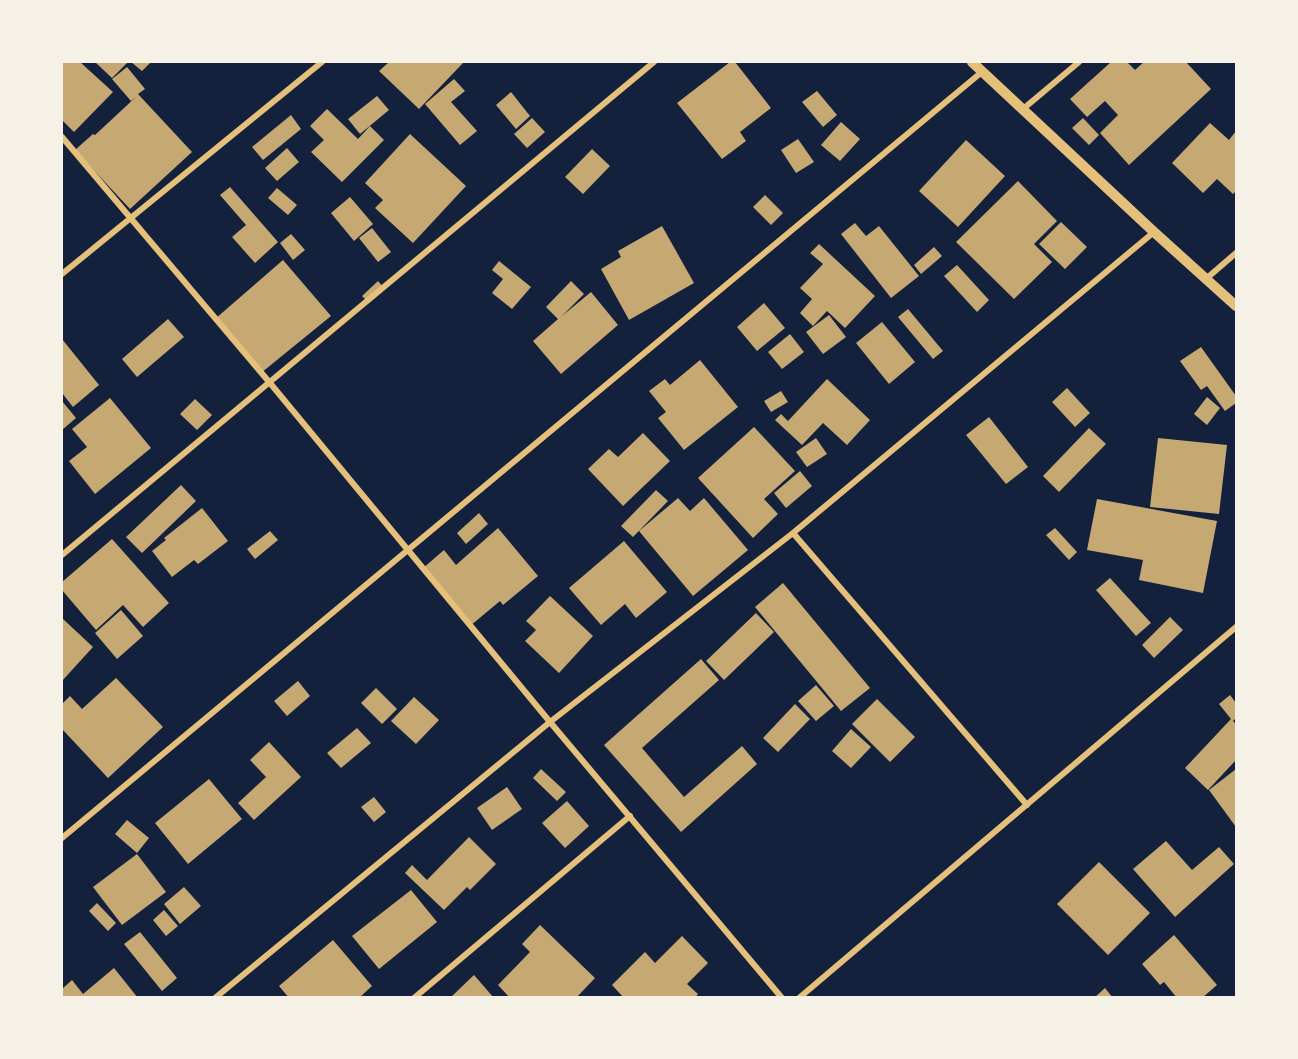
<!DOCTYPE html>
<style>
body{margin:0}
#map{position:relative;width:1298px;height:1059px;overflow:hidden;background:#14213d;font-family:"Roboto Condensed",sans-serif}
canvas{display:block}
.frame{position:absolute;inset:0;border:63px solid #f6f1e7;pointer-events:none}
</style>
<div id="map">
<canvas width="1298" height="1059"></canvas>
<div class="frame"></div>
</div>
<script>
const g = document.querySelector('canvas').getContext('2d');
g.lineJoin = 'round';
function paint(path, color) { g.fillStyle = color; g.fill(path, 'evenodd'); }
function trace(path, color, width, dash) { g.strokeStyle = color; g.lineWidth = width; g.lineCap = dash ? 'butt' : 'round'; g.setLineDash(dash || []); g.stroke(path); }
paint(new Path2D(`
 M62,62H80L113,92L74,132L62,120Z
 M95,62H126L127,63L112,78Z
 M131,62H151L142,71Z
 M389,62H462L463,63L419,109L379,71Z
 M730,62H735L771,108L740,132L746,141L722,159L677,103Z
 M1111,62H1127L1135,70L1144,62H1186L1211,89L1129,165L1100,133L1118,115L1105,101L1087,117L1070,99Z
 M127,67L145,89L138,94L192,152L130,209L75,150L93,134L95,135L137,96L131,101L112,79Z
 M454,79L465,91L451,102L477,131L460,145L425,104Z
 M817,91L837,115L823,127L802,102Z
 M511,92L530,116L516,129L496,105Z
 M377,96L389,110L360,134L348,119Z
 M327,109L358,139L370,126L384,140L342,182L311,152L324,140L310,126Z
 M291,115L301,129L263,160L252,147Z
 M532,118L545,132L527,148L514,134Z
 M1083,118L1099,135L1089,145L1072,128Z
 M841,122L860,139L840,161L821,145Z
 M1210,123L1229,140L1236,131V191L1233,194L1217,179L1203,193L1172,163Z
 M410,134L466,186L413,243L375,208L383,200L365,183Z
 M798,139L814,162L796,173L781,150Z
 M966,140L1005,176L958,227L919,191Z
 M287,148L299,162L277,181L265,168Z
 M592,149L610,166L583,194L565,177Z
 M1018,181L1057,221L1034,244L1052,262L1014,299L956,242Z
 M230,187L278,242L255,263L232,237L246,225L220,195Z
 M277,188L297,205L288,215L268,198Z
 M765,195L783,213L771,225L753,207Z
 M350,197L373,224L354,241L331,213Z
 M1061,222L1087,247L1065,269L1039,244Z
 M855,223L866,236L879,226L919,276L891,298L841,234Z
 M662,226L694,283L629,320L601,269L621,257L618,251Z
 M372,228L391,252L378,262L359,238Z
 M291,234L305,250L293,260L280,243Z
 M819,244L875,296L845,328L827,311L813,326L800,313L812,299L800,288L823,264L810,253Z
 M934,247L942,256L921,274L914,265Z
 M283,260L331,316L261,373L215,319Z
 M499,261L531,287L512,309L492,293L503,279L492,270Z
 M957,265L989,300L977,312L944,276Z
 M378,281L385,289L369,303L362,296Z
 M571,281L584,294L562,316L591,292L618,325L561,374L533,341L558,319L546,307Z
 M764,303L785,328L757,351L737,327Z
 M908,309L943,351L933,359L898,317Z
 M829,315L846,337L823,354L806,332Z
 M168,319L184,337L137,377L122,359Z
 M882,322L915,362L889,384L856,343Z
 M790,334L804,352L782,369L768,352Z
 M62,339L99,385L73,407L62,393Z
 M1201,347L1236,396V403L1225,411L1207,386L1201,390L1180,361Z
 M700,360L738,407L684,450L658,418L666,412L649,391L665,379L670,385Z
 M827,379L870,420L847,445L823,423L802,445L775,420L781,414L788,421Z
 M1067,388L1090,413L1075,427L1052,402Z
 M781,391L788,402L771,412L764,401Z
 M1207,397L1220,408L1207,425L1194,414Z
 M110,398L151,448L95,494L69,461L87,447L72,429Z
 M195,399L212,415L197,430L180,414Z
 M62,401L76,418L62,430Z
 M989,417L1028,467L1006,484L966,435Z
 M754,427L795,471L764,499L778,514L753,538L698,478Z
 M1089,428L1106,444L1059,492L1043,476Z
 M643,433L670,461L623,506L588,469L609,449L618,457Z
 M816,438L827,454L807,467L796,452Z
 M1158,438L1227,445L1219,514L1150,507Z
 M800,471L812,486L786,508L774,493Z
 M181,485L196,501L142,553L126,537Z
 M656,490L668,501L633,537L621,526Z
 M678,498L690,511L704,498L748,550L693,596L639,531Z
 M1097,499L1217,521L1203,593L1139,580L1143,560L1087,550Z
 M202,508L228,541L198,564L194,560L172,577L152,551L166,540L164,538Z
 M479,513L488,524L466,544L457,533Z
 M498,528L538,576L503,605L500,601L470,626L422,569L444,550L456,565Z
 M1055,528L1077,552L1069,560L1046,535Z
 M270,531L278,540L255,559L247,549Z
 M112,539L169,603L143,627L123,605L96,630L62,590V582Z
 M624,541L667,592L636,618L625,604L601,625L569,588Z
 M1110,578L1151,623L1136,636L1096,590Z
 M783,583L870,688L841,711L755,607Z
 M550,596L593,636L559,673L525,641L536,630L526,621Z
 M121,610L143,636L117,659L95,633Z
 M756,613L774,632L724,680L706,661Z
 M1170,617L1183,630L1154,658L1142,645Z
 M62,618L93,647L62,681Z
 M701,659L719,680L642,748L684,797L742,746L757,764L681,832L604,745Z
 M116,678L163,727L108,778L62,729V704L70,696L82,709Z
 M298,681L310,696L287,716L274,701Z
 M816,685L834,706L816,721L798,701Z
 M376,688L397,709L382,724L361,703Z
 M1230,695L1236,703V718L1233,721L1236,724V760L1208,790L1185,768L1231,719L1219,704Z
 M414,697L439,720L416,744L391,721Z
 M877,699L915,737L890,762L852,724Z
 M795,704L810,719L778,752L763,738Z
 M357,728L371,743L341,768L327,753Z
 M851,729L871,747L851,768L832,751Z
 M269,742L301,777L254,820L238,803L266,777L250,760Z
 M541,769L566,792L557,801L533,778Z
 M1236,769V827L1209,790Z
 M209,779L242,819L188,864L155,823Z
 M507,787L522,809L492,830L477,808Z
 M374,797L386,812L374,822L361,807Z
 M567,801L589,826L565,848L542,823Z
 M127,820L149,838L137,853L115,834Z
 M469,837L496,864L470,890L467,887L444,910L405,873L412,865L427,880Z
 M1166,841L1192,870L1219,847L1234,864L1175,917L1133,869Z
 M137,854L166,892L122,925L93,887Z
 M1099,862L1150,913L1108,955L1057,904Z
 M184,887L201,906L180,924L164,904Z
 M411,890L437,922L379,969L352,936Z
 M97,903L116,923L108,931L89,911Z
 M164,910L178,926L166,936L153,920Z
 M540,925L595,978L576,998H510L498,985L530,952L522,944Z
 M140,932L177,978L162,991L124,944Z
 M1174,935L1217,985L1202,998H1177L1164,982L1160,985L1142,964Z
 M682,936L708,963L687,984L698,994L695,998H624L612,985L645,952L655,963Z
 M333,940L372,986L359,998H289L279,986Z
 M114,968L138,998H62V989L72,980L83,994Z
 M474,975L494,998H450Z
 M1105,988L1113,998H1094Z`), '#c6a872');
trace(new Path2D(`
 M1023,109L1079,62
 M62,137L270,383L550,722L782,998
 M62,274L322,62
 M1207,278L1236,253
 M793,533L1027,805
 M62,555L654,62
 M62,838L983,71
 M215,998L550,722L793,533L1154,232
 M414,998L630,816
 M799,998L1236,627`), '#e5c07b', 6);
trace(new Path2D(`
 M972,62L1154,232L1236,306`), '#e5c07b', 10);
</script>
